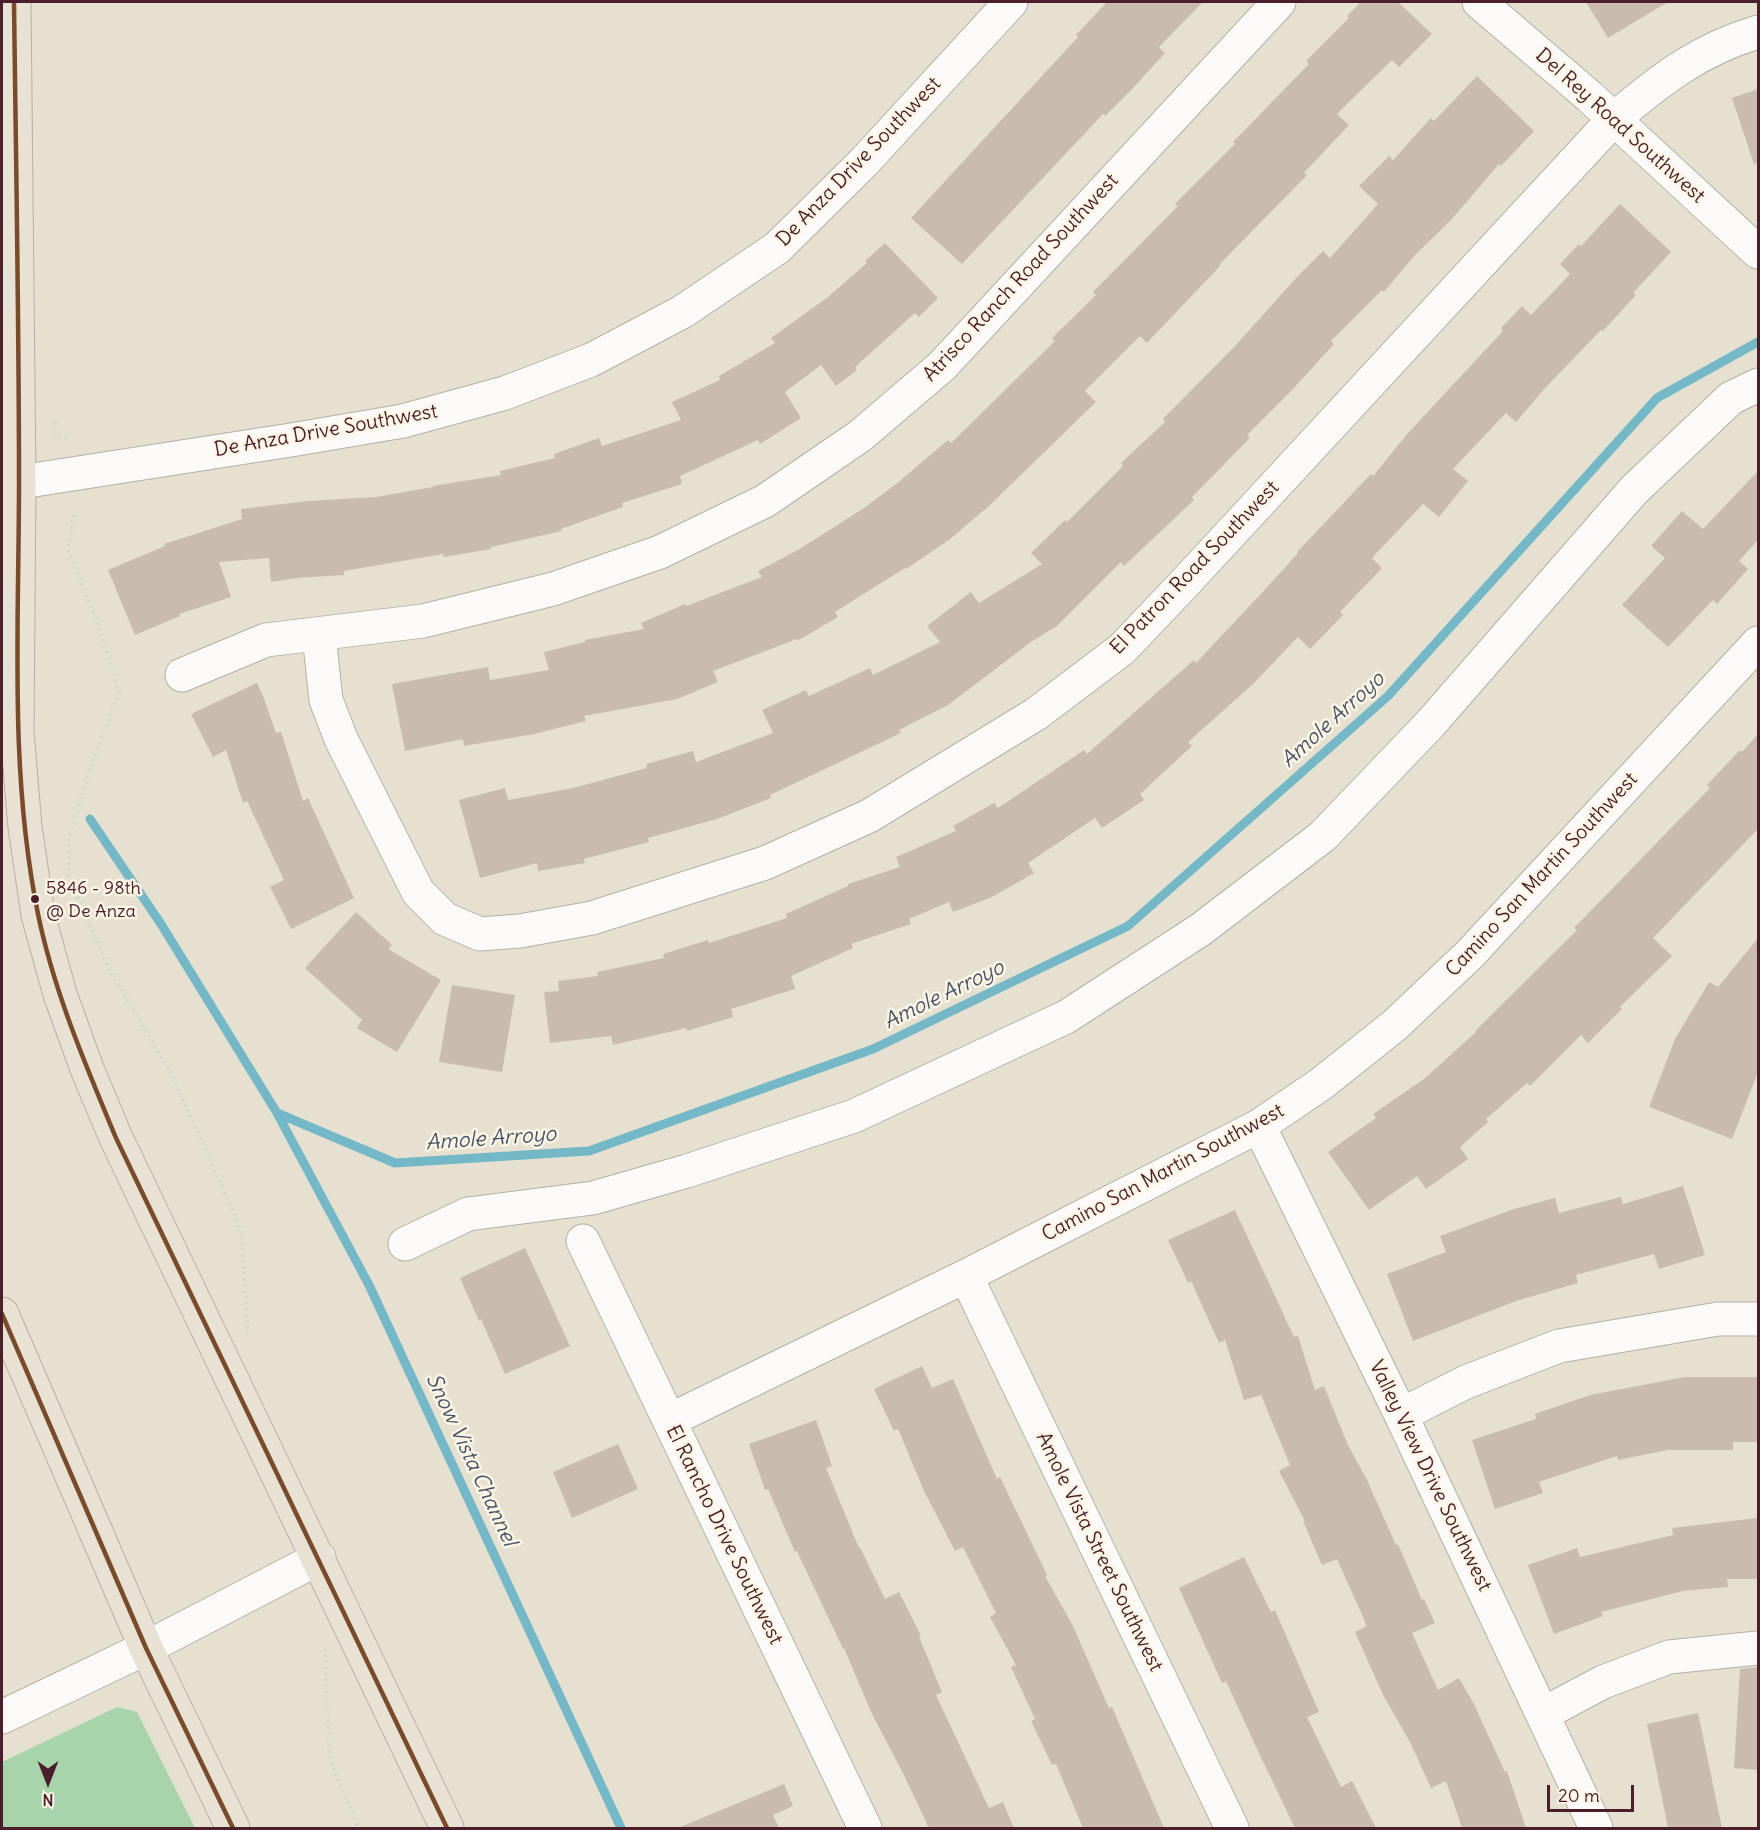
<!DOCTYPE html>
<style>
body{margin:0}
#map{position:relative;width:1760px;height:1830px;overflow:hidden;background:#e5e0cf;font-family:Delius,sans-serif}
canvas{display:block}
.frame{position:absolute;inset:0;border:3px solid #4a1f2b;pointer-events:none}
.north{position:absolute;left:18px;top:1752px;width:60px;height:60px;-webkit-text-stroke:4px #fcf5e5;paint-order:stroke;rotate:180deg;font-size:16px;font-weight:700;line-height:24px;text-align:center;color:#4a1f2b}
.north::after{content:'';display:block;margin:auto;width:21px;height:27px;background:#4a1f2b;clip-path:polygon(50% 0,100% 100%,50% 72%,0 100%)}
.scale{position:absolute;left:1547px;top:1785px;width:87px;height:27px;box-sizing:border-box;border:3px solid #4a1f2b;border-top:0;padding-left:8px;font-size:18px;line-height:21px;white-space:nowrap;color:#4a1f2b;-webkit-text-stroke:4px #fcf5e5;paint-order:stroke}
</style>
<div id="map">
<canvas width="1760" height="1830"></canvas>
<div class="frame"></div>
<div class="north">N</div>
<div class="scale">20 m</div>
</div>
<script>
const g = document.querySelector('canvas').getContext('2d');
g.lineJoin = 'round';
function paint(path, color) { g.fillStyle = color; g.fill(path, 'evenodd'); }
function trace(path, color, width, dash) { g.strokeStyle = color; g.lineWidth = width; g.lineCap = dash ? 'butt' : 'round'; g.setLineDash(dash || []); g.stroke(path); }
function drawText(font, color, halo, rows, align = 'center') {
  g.font = font + ' Delius,sans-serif'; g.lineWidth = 5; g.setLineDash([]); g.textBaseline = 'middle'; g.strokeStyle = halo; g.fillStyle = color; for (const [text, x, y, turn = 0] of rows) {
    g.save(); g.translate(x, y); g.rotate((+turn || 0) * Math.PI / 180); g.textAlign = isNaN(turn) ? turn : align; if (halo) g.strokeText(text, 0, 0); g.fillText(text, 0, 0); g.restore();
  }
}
paint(new Path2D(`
 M117,1707L137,1712L195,1828H2V1762Z`), '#a8d4ab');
trace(new Path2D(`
 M90,819L161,924L277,1113L395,1163L589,1151L873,1049L1128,926L1388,696L1657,398L1758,342
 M277,1113L369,1285L621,1828`), '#74b8c7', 9);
paint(new Path2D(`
 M1107,2H1203L1159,47L1165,53L1133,88L1105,116L1103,114L962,264L911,218L1078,37L1076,35Z
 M1361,2H1398L1432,34L1399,67L1392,60L1337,114L1349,125L1304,173L1307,175L1219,265L1220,266L1147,343L1140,336L1085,391L1096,402L990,505L949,540L906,569L905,568L835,612L838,617L799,640L797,639L713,671L718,682L677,699L584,716L586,721L534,734L464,746L463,739L405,751L392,684L488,667L490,680L549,670L544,652L585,642V640L644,629L641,623L685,604L686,606L762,577L758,571L798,550L864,508L896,484L948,440L951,443L1055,341L1052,338L1096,295L1093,292L1178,206L1175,204L1235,144L1233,142L1309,64L1306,61L1349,18L1347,16Z
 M1586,2H1668L1608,38Z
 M1477,76L1534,131L1501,166L1499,164L1452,219L1414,256L1384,292L1382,290L1331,341L1334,344L1293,389L1247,435L1250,438L1192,497L1194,500L1124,566L1121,562L1057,626L1031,642L948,705L899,730L901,733L770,795L771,798L717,819L648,838L649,842L584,859L585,863L538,871L537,863L480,878L459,800L505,788L508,800L573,788L647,768L646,764L693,751L696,762L773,733L762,710L806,690L809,696L870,668L873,675L940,642L927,626L971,592L979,603L1042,564L1031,553L1065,520L1067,522L1123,466L1121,463L1165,422L1163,419L1234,347L1297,277L1323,251L1330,258L1378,204L1359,186L1389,156L1393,160L1431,118L1434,121Z
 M1758,89V163L1754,164L1732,98Z
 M1620,204L1671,252L1633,293L1636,295L1603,331L1601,330L1547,386L1516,422L1506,413L1453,469L1468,481L1439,517L1423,504L1372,558L1382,568L1340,612L1343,615L1310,649L1298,637L1253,684L1188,742L1192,746L1140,794L1144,800L1102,828L1095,818L1028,863L1034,873L992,897L953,912L949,902L909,919L911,924L851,944L853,948L791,976L795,989L731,1009L733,1017L687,1031L686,1028L613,1045L611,1036L550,1043L544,992L559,991L558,981L598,976L597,972L664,958L663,954L708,940L709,943L787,918L786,914L848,886V884L900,867L896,857L956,831L953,826L994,803L998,808L1084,750L1087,754L1194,660L1196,663L1271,583L1298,553L1297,552L1371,474L1373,476L1408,433L1503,331L1501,328L1522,306L1531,315L1570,274L1560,264L1579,244L1581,246Z
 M885,243L938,298L919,317L915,313L855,367L857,370L836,386L821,365L785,392L801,418L760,444L758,440L680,476L682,484L622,503L623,507L561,529L562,531L491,547V549L444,557L443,554L344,571V575L297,578L271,582L269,558L219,562L231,597L179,614L180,616L135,635L108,570L165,546L164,544L242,519L241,509L308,501L376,497L433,487V486L501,475L500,471L555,458L554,454L599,438L602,446L681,420L672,402L720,380L719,376L775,343L771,338L828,297L867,263L865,261Z
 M1758,471V540L1739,561L1748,569L1717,604L1713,600L1668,647L1622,605L1665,558L1651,546L1682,511L1703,529Z
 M257,683L263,696L276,733L281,732L303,801L308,798L354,898L291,929L270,887L284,880L247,801L243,803L226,750L213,757L191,714Z
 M1758,734V829L1653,938L1672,956L1620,1007L1622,1009L1588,1043L1581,1035L1530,1086L1527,1083L1486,1119L1488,1122L1460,1147L1468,1159L1426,1189L1417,1176L1369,1210L1328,1152L1376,1118L1373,1114L1424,1079L1476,1032L1475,1031L1577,930L1574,928L1710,788L1707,785L1740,750L1742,752Z
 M356,912L392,945L388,949L441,980L397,1052L357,1028L362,1020L305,968Z
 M1758,938V1072L1732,1139L1649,1107L1675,1039L1709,982L1718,987Z
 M452,985L515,995L502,1072L439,1062Z
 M1683,1186L1705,1255L1659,1269L1654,1254L1576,1275L1578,1283L1516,1301L1413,1341L1387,1274L1446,1252L1440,1236L1514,1209L1555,1198L1559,1213L1621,1197L1623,1204Z
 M1235,1210L1294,1337L1298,1336L1315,1390L1324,1386L1347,1443L1367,1480L1396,1545L1398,1544L1422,1600L1424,1599L1435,1623L1412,1633L1438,1690L1459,1678L1474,1704L1505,1772L1507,1771L1526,1828H1462L1446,1781L1431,1788L1410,1742L1383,1695L1355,1632L1367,1626L1337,1559L1322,1565L1303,1521H1305L1279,1471L1290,1465L1261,1395L1244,1400L1225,1340L1219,1343L1191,1281L1188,1283L1168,1240Z
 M525,1248L570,1346L505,1374L481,1319L479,1321L460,1278Z
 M922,1366L932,1388L953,1379L997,1479L1000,1477L1047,1575L1045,1576L1073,1626L1109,1708L1112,1707L1164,1828H1083L1056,1764L1052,1765L1031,1721L1035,1719L1011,1667L1016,1665L990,1617L996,1613L963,1547L955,1551L924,1491L898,1429L894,1431L874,1389Z
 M1685,1377H1758V1442H1733V1450H1668L1618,1460L1617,1456L1539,1482L1543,1493L1495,1509L1472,1440L1536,1419L1535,1414L1590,1395Z
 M816,1420L832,1466L826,1468L859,1548L860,1547L885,1599L899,1592L921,1636L919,1637L942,1692L936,1695L989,1808L1003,1802L1014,1828H929L903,1773L872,1714L844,1648L843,1649L797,1551L795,1552L768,1489L765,1490L749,1444Z
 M618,1444L638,1489L572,1518L553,1472Z
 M1758,1518V1579H1727L1728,1587L1683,1591L1601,1612L1603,1616L1554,1634L1528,1565L1577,1548L1580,1557L1673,1535L1672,1528Z
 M1244,1557L1271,1612L1275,1610L1319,1712L1307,1717L1341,1787L1352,1781L1376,1828H1295L1256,1747L1226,1681L1222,1683L1179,1588Z
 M1758,1667V1770L1734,1768L1740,1669Z
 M1698,1713L1722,1828H1668L1647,1724Z
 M784,1784L793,1806L773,1815L779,1828H678Z`), '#c9bcae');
const minor = new Path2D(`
 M1479,2L1590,97L1758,252
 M2,485L291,440L403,421L505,393L591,360L682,312L777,248L864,162L1011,2
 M319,635L326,700L341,739L418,892L445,919L480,934L520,931L592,918L765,863L869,816L1036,714L1122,649L1182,586L1614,119C1660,80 1700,49 1758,32
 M182,675L266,640L423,621L553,589L660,552L765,501L860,436L942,366L1279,2
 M1259,1126L1401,1415L1596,1828
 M583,1241L865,1828
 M405,1244L468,1214L593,1198L687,1171L854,1116L1066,1017L1200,930L1323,836L1431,723L1634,490L1731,398L1758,385
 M966,1276L1232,1828
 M1401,1415L1466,1382L1559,1346L1718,1319H1758
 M670,1420L966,1276L1259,1126L1321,1084L1395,1025L1470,954L1758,643
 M1543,1714L1603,1682L1669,1657L1758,1648
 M2,1717L146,1648L319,1558`);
const major = new Path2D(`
 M14,2L19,482L17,732L25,827L38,915L60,994L87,1069L116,1138L447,1828
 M2,1314L146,1648L233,1828`);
trace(minor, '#b6afa6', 35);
trace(major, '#b6afa6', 35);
trace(new Path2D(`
 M55,422V436L69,438
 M74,515L68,550L98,624L119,692L92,763L69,838V879L109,969L172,1075L235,1215L242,1239L248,1338
 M325,1649L329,1751L335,1773L359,1828`), '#d5d2ce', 4, [1.5, 4.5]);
trace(minor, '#fbfaf8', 33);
trace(major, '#e8e2d4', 33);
trace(new Path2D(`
 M14,2C16,162 19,322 19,482C19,626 9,772 38,914C54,992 86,1066 116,1138L447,1828
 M2,1314L146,1648L233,1828`), '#7a4b2a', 4.5);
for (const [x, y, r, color] of [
 [35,899,5,"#4a1f2b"]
]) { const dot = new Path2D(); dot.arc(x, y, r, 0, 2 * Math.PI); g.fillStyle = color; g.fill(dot); trace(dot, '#fcf5e5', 2); }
drawText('18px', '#4a1f2b', '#fcf5e5', [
 ["5846 - 98th",46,889],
 ["@ De Anza",46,912]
], 'left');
drawText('20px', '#4a1f2b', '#fcf5e5', [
 ["Del Rey Road Southwest",1620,126,42],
 ["De Anza Drive Southwest",859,162,-46],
 ["Atrisco Ranch Road Southwest",1021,278,-47],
 ["De Anza Drive Southwest",326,431,-10],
 ["El Patron Road Southwest",1195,568,-46],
 ["Camino San Martin Southwest",1542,875,-47],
 ["Camino San Martin Southwest",1163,1173,-28],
 ["Valley View Drive Southwest",1430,1476,64],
 ["El Rancho Drive Southwest",724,1535,64],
 ["Amole Vista Street Southwest",1099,1552,64]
]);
drawText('italic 21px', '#485568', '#fcf5e5', [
 ["Amole Arroyo",1333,720,-42],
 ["Amole Arroyo",944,995,-26],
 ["Amole Arroyo",491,1139,-4],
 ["Snow Vista Channel",471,1460,65]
]);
</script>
